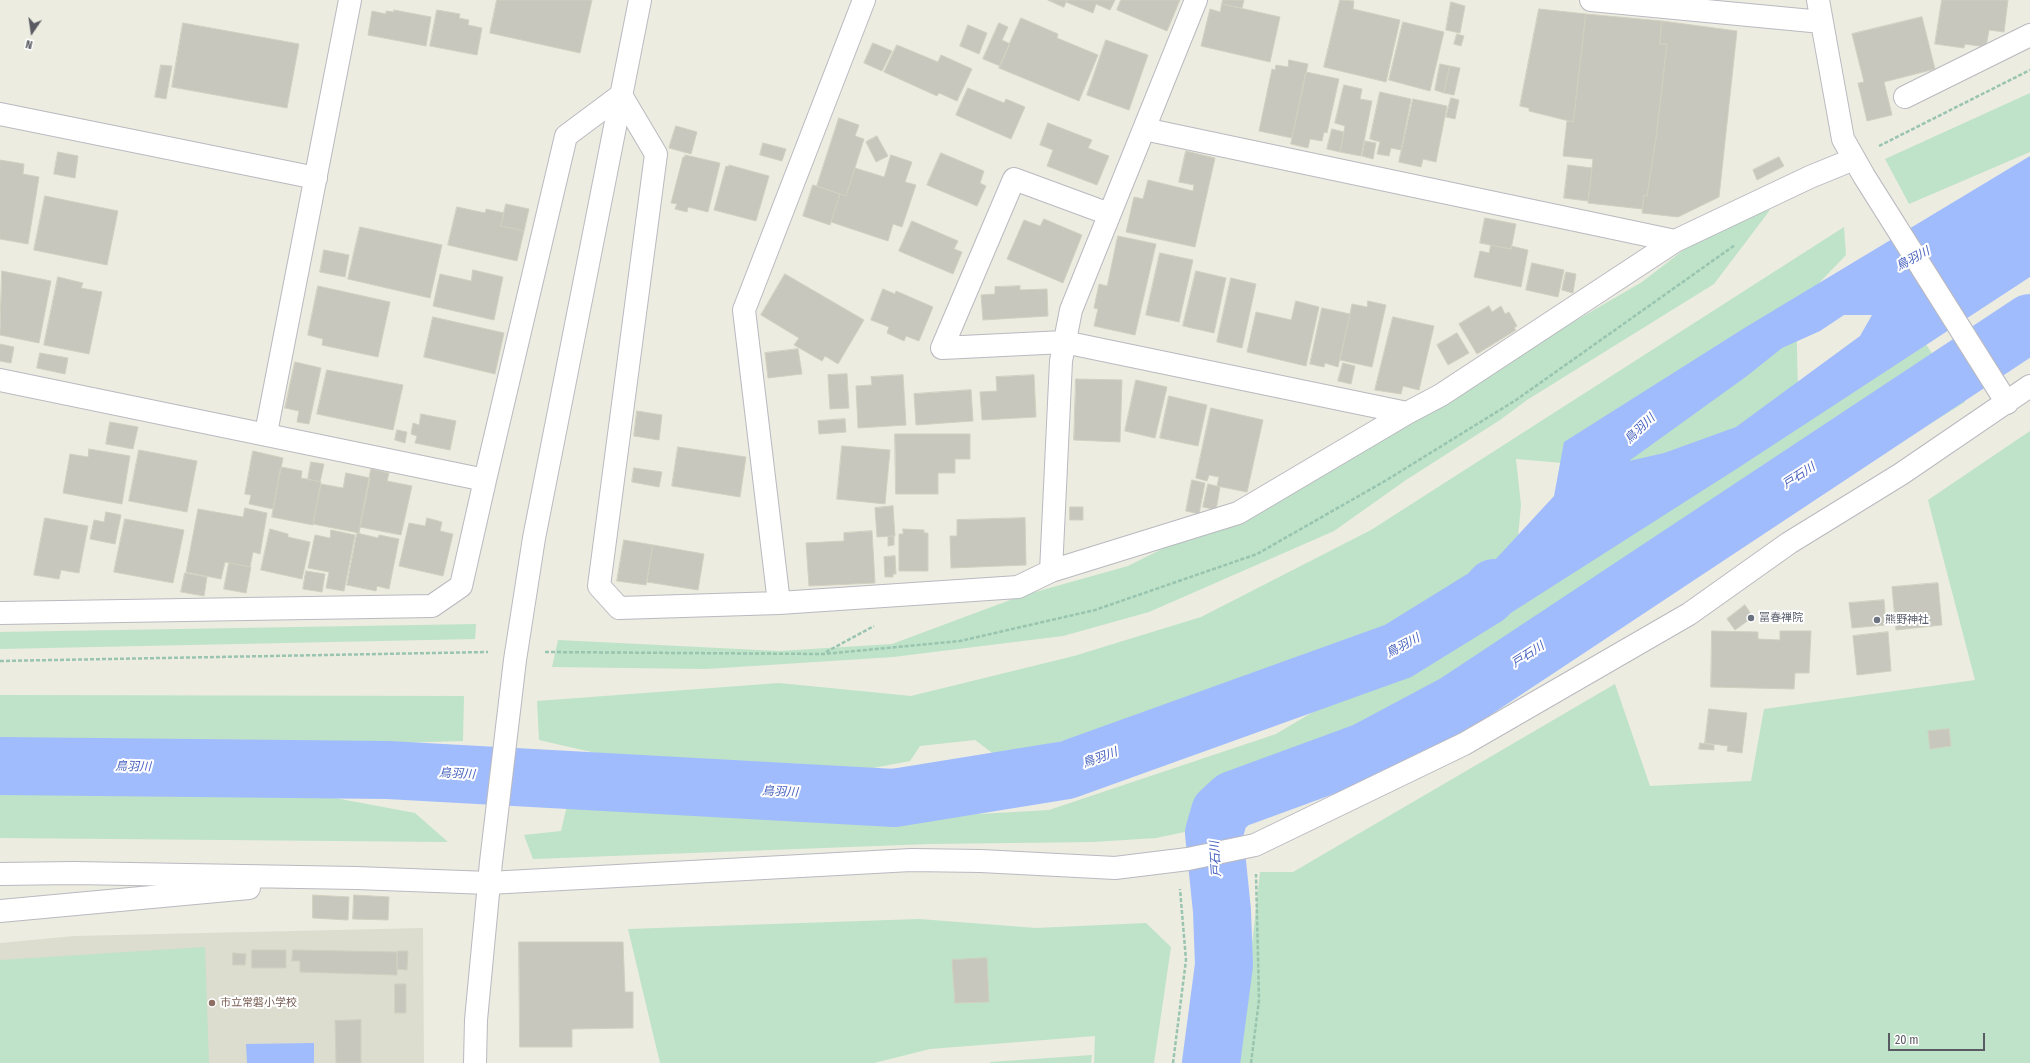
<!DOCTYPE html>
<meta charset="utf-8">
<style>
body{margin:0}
#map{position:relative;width:2030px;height:1063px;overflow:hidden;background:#ecece1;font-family:"Fira Sans Condensed",sans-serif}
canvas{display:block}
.north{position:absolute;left:12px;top:12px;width:40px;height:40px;-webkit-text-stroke:3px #fff;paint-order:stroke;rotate:193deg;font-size:11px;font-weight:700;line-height:16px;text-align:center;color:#5a5b62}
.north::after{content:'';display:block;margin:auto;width:14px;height:18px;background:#5a5b62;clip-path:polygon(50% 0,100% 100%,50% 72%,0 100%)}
.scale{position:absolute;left:1888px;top:1033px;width:97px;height:18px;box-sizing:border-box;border:2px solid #5a5b62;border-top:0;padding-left:5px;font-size:12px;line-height:14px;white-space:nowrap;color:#5a5b62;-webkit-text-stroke:3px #fff;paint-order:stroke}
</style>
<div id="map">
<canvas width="2030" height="1063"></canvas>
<div class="north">N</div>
<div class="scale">20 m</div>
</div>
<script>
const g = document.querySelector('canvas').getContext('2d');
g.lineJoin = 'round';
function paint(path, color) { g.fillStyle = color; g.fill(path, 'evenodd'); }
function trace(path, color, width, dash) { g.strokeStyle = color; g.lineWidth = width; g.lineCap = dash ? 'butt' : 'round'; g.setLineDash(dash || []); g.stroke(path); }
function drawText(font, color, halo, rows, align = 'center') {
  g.font = font + ' "Fira Sans Condensed","Noto Sans JP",sans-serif'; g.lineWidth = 4; g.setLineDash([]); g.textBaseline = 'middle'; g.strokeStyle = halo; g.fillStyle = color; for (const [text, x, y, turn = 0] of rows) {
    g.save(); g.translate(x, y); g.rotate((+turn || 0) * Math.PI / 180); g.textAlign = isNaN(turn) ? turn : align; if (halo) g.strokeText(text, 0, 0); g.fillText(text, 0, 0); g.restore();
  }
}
paint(new Path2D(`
 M423,928L424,1063H0V943L74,936Z`), '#dcdccf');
paint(new Path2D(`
 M2030,93V152L1909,204L1885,159Z
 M1770,210L1714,284L1527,400L1500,420L1406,480L1334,531L1149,612L1063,636L893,657L706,669L552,667L558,640L779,651L892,644L1021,596L1128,566L1384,438L1465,385L1642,282L1707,232L1744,215Z
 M1844,227L1846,255L1796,307L1798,391L1722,448L1657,471L1516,459L1521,505L1516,558L1429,610L1358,647L1268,675L1136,721L999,758L975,740L920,746L910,761L757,790L539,740L537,701L779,683L911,696L1074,656L1201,617L1371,530Z
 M1925,343L1965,402L1513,684L1350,771L1247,819L1156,838L1093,842L929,844L533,859L524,835L561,831L569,797L608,796L636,775L823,823L1049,810L1276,734L1658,507Z
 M2030,431V1063H1239L1260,872H1293L1615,684L1650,786L1751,781L1764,709L1975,680L1928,500Z
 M476,624L475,639L0,649V632Z
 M0,695L464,696L463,741L128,751H0Z
 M0,793L319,795L415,813L448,842L0,838Z
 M919,919L1036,928L1146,923L1171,947L1154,1063H1094L1095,1036L930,1049L874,1063H660L628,929Z
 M205,947L209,1063H0V960Z
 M1092,1055L1091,1063H990V1062Z`), '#bee3c8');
paint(new Path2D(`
 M2030,156V277L1738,468L1506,616L1423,638L1554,496L1564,442L1746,327ZM1844,315H1872L1860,336L1736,427L1664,453L1629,461L1747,376L1782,348L1820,331Z
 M314,1043V1063H247L246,1044Z`), '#a1bcfc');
trace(new Path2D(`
 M0,766L388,770L894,798L1067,770L1398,651L1487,596L1494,588
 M1211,1063L1224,965L1222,911L1214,833L1220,812L1233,800L1364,752L1456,703L2030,323`), '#a1bcfc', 58);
const building = new Path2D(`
 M497,0H592L580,53L490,33Z
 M1048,0H1067L1064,7Z
 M1067,0H1115L1110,10L1096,4L1093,13L1066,2Z
 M1121,0H1180L1167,31L1117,10Z
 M1223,0H1244L1242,8L1222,4Z
 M1340,0L1354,1L1353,9L1400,20L1386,82L1324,67Z
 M1942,0H2008L2004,32L1989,30L1986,47L1965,44L1964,48L1935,44Z
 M1451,2L1465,6L1460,33L1446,30Z
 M1222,4L1280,17L1270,62L1201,46L1210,9L1220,12Z
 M1539,9L1586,14L1573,122L1529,111V108L1520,106Z
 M394,10L431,17L426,46L368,35L372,11L386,14V11L394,12Z
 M437,10L460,14L459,18L469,20L468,25L482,28L477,55L430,46Z
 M1586,14L1662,21L1660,44H1667L1656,138L1647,196L1644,195L1642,209L1588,203L1593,159L1563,156L1567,121L1573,122Z
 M1922,17L1935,69L1884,82L1892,115L1867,121L1858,83L1864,82L1852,34Z
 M1021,18L1058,34L1057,38L1098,55L1079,101L999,68Z
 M1662,21L1737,31L1719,197L1678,217L1642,213L1644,195L1647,196L1656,138L1667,44H1660Z
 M1403,22L1444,32L1430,91L1389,80Z
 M183,23L299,44L287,108L172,87Z
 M999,23L1008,27L1002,40L1010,44L1000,66L983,59Z
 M968,25L987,33L979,54L960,46Z
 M1457,34L1464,36L1461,46L1454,44Z
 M1106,40L1148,55L1129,110L1087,95Z
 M873,43L892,51L882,71L864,63Z
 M897,45L938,62L941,55L972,69L957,101L939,93L937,96L884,72Z
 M1289,60L1308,64L1292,138L1259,131L1272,69L1275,70L1276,65L1288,67Z
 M1440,64L1450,66L1444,93L1435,90Z
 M161,65L172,66L166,99L155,97Z
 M1450,66L1460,68L1454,95L1444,93Z
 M1306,72L1339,79L1327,133L1324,132L1322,141L1310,139L1308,148L1291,144Z
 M1344,85L1362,89L1360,99L1372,101L1361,156L1340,152L1345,126L1335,123Z
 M968,88L1004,103L1006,99L1025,107L1011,139L956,115Z
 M1380,92L1411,99L1401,150L1391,148L1389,156L1377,154L1380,142L1370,139Z
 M1451,98L1459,100L1455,119L1446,117Z
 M1413,99L1447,106L1436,162L1423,159L1421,167L1399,162Z
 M839,118L859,125L855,136L864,139L846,196L817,186Z
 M1048,123L1092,140L1088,148L1109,156L1097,185L1047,166L1053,150L1040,145Z
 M676,126L697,132L691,154L669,148Z
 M1332,129L1344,132L1340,152L1327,149Z
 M877,136L888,156L876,162L866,142Z
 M1365,141L1376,143L1373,159L1362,156Z
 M763,143L786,149L782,161L760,155Z
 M1186,151L1215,158L1195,247L1126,232L1134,197L1143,199L1148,180L1193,191L1194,185L1179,182Z
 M58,152L78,156L75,178L54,174Z
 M941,153L984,171L980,183L986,186L977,206L927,185Z
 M685,155L720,163L708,212L688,207L687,212L675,209L677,204L671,203L683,157H685Z
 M891,155L912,162L905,182L916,185L902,227L893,224L888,241L831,222L840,194L846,196L855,168L884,177Z
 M1779,157L1784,166L1757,180L1753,170Z
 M0,160L24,164L23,174L39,177L28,244L0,239Z
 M729,165L769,176L756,221L714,210L726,166L729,167Z
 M1568,165L1592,168L1588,201L1564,198Z
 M813,185L840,194L830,225L803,216Z
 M45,196L118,211L107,265L34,250Z
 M506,204L529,209L524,231L501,226Z
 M457,207L485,213L486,209L504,213L501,226L524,231L517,261L448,245Z
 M1485,218L1516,224L1511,249L1480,243Z
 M1044,219L1082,235L1063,283L1007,259L1024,220L1040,226Z
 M912,221L958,241L954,249L962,252L953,274L899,251Z
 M360,227L442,245L430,298L348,279Z
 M1118,236L1156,244L1135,335L1094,326L1098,309L1094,308L1099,284L1107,286Z
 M1491,245L1511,249V246L1528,250L1521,287L1474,277L1480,251L1489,253Z
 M324,250L349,255L345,277L320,272Z
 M1160,253L1193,260L1179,322L1146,315Z
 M1532,263L1564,270L1558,297L1526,290Z
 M473,270L503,277L494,320L433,306L440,274L471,281Z
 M2,271L51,281L39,343L0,335Z
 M1196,271L1226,278L1214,333L1183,326Z
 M1566,272L1576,274L1573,293L1562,290Z
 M785,274L864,320L838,364L825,356L822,361L794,345L799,338L761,315Z
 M58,277L83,283L81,288L102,292L89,354L44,345Z
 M1231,278L1256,284L1242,348L1217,342Z
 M318,286L390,302L378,357L322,345L323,339L308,335Z
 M1020,286V290L1047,289L1048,316L983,320L981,295L995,294V287Z
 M883,289L895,294L896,291L933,307L919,341L906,336L904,341L887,333L889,327L871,320Z
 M1296,301L1319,307L1306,366L1247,352L1256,312L1291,320Z
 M1368,301L1386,305L1372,367L1340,360L1352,304L1367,307Z
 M1489,306L1492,312L1501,306L1505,314L1509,312L1517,326L1514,328L1516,330L1477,354L1459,324Z
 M1322,308L1350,314L1338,367L1325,363L1324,367L1310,364Z
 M433,317L504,333L495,374L424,357Z
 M1393,317L1434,326L1419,390L1403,386L1401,394L1375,390Z
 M1457,333L1469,353L1448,365L1437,345Z
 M0,344L14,347L11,363L0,361Z
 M798,349L802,374L768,378L765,353Z
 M40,353L68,358L65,374L37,368Z
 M295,362L321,368L309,424L297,422L299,411L285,408Z
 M1343,363L1355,366L1351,384L1338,381Z
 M327,370L403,385L393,430L317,414Z
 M847,374L849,408L830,409L828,375Z
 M903,375L906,425L858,428L856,386L872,385L871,377Z
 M1034,375L1036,417L982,420L980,392L997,391L996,377Z
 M1076,379L1122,380L1120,442L1074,440Z
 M1136,380L1167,387L1155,438L1125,431Z
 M971,390L973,421L916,425L914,394Z
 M1169,396L1207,405L1198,446L1160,438Z
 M1211,408L1263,420L1247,492L1217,486L1219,477L1209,475L1207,481L1196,478Z
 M637,411L662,415L659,440L634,436Z
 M421,414L456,421L450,450L415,443L417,436L411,434L413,423L419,425Z
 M845,419L846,432L819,434L818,421Z
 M110,422L138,427L133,449L106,444Z
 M397,430L407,432L405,443L395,440Z
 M895,434H970V459H955V473H938V494H896Z
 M842,446L890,450L885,504L837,499Z
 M678,447L746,457L740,497L672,486Z
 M89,449L130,456L122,504L63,493L70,454L88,457Z
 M139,450L197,461L187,512L129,501Z
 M253,451L283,458L273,509L249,504L251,495L245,494Z
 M311,462L324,464L320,482L308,479Z
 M281,467L302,471L301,478L321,482L313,525L272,517Z
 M634,468L662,472L659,487L632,482Z
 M371,469L389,473L387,481L412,486L401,535L360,527Z
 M346,473L370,478L359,533L313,524L321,484L343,488Z
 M1192,480L1205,483L1199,514L1186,511Z
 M1208,484L1220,487L1216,510L1203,507Z
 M893,506L895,536L877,537L875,508Z
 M1070,507H1083V520H1070Z
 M245,508L267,513L260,554L253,552L250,567L225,562L221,579L186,572L198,509L243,517Z
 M106,512L121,515L115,544L90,539L94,520L104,522Z
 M45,518L88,526L79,573L61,570L59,579L34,575Z
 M427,518L442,522L440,531L453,534L443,576L399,566L409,523L425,526Z
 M1025,518L1026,565L951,568L950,536H957V520Z
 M125,519L184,530L173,583L114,572Z
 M270,529L288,534V537L310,542L302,579L261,570Z
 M903,529L924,530V533H928V571H899V534H903Z
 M331,530L355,535L344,591L326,588L329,572L308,568L315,535L330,538Z
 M872,531L875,583L809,586L806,543L844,541V533Z
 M357,533L378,538L379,535L399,539L389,589L377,586L376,591L347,585Z
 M894,536V545L888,546V537Z
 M624,540L653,545L646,585L617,581Z
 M653,545L704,554L698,590L647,582Z
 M895,556L896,574H893V577H885L884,557Z
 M229,563L251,567L246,593L224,589Z
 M306,571L325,574L322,592L303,589Z
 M185,573L207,577L204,596L181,592Z
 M1938,583L1942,625L1896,630L1892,587Z
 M1884,600L1886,625L1852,628L1849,603Z
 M1745,605L1753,617L1735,630L1727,619Z
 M1712,631L1758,632V639L1780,640V631H1811L1809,673H1795L1794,689L1711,687Z
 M1888,632L1891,671L1857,675L1853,636Z
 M1709,709L1747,713L1742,753L1727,751L1728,746L1705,743Z
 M1949,729L1951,746L1930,749L1928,731Z
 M1700,743L1714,745V750L1699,749Z
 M313,895L349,897L348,920L313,918Z
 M354,895L389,897L388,920L353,919Z
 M519,942H623L625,992H633V1028L572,1029V1047H520Z
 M252,950H286V968H252Z
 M293,950L397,952V975L300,972V961H292Z
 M398,951H408L407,970L397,969Z
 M233,953L246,954L245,965H233Z
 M987,958L989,1002L955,1003L952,960Z
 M395,984H406V1013H395Z
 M361,1020V1063H336L335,1021Z`);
paint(building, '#c7c7bd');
trace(building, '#d1d0c0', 1);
const minor = new Path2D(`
 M1591,0L1822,22
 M1818,0L1843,139L1864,176L2007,403
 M1905,97L2030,35
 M0,114L316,178
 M1144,129L1675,241
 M1109,214L1014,179L942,348L1064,342L1407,413
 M0,380L485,480L566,136L621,95L656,154L599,586L619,608L779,603L1018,587L1051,571L1238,513L1407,413L1441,395L1675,241L1810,177L1854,159
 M266,433L350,0
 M1051,571L1061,361L1071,310L1196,0
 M779,603L744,310L864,0
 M0,613L432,606L461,586L485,480
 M0,874L74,873L356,878L489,883L911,860L981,861L1115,868L1188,859L1255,845L1464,744L1689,614L1789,543L1901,474L2030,386
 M0,911L249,888`);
const tertiary = new Path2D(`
 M475,1063L476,1020L491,862L515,660L534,538L640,0`);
trace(minor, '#b9b9c0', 24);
trace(tertiary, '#b9b9c0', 24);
trace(new Path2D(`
 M1879,146L2030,70
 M545,652L824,654L960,641L1095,610L1257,554L1385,481L1516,400L1735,245
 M826,652L874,626
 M0,661L488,652
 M1173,1063L1186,960L1180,889
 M1251,1063L1259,1000L1256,874`), '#98c4b0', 2.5, [4, 2]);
trace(minor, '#fff', 22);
trace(tertiary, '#fff', 22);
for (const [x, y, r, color] of [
 [1751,618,4,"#6b7280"],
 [1877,620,4,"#6b7280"],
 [212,1003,4,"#8d6e63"]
]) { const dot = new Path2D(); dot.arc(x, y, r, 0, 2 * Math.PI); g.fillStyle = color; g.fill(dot); trace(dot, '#fff', 1.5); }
drawText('11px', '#5b616d', '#fff', [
 ["冨春禅院",1759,618],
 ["熊野神社",1885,620]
], 'left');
drawText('11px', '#785e54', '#fff', [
 ["市立常磐小学校",220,1003]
], 'left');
drawText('italic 12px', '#4560be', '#fff', [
 ["鳥羽川",1913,259,-28],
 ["鳥羽川",1640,429,-44],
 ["戸石川",1799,476,-33],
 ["鳥羽川",1403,646,-28],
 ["戸石川",1528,655,-33],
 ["鳥羽川",1100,758,-20],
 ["鳥羽川",133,767,1],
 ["鳥羽川",457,774,3],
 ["鳥羽川",780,792,3],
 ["戸石川",1216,859,-94]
]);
</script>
